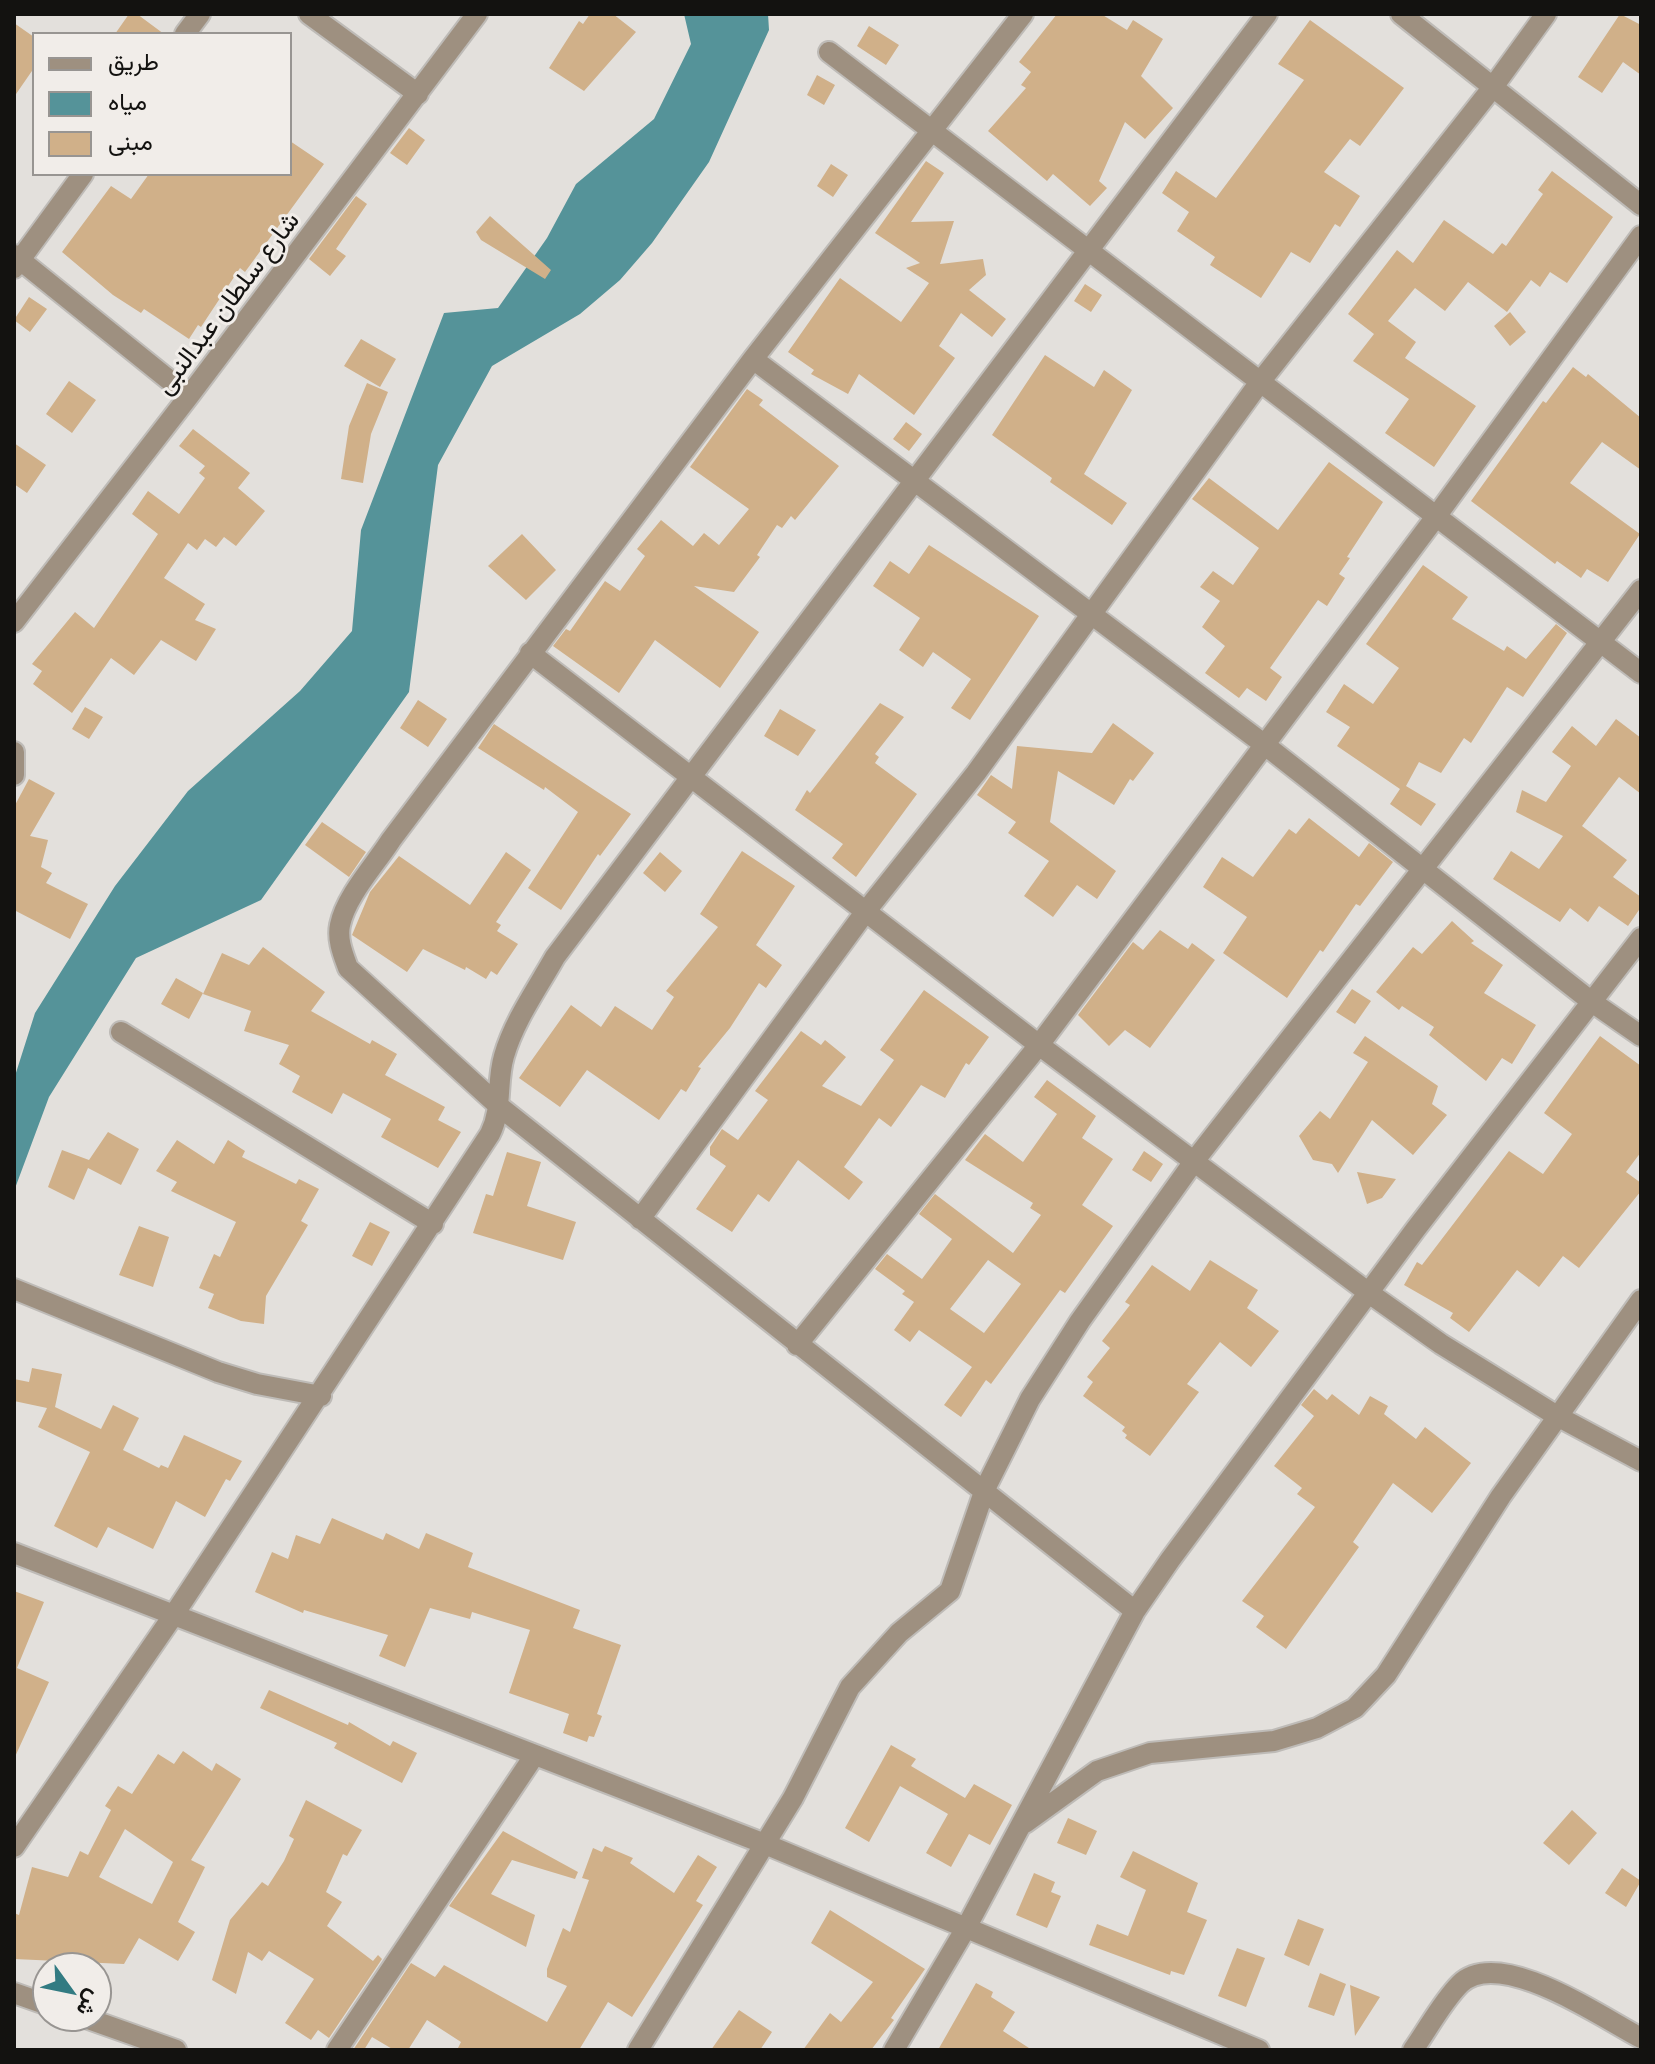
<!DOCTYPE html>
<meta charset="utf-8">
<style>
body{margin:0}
#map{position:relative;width:1655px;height:2064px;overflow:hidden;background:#e3e0dc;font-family:Barlow,Vazirmatn,sans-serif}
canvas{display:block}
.frame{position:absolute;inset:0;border:16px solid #131210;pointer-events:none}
.legend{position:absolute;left:32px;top:32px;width:260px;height:144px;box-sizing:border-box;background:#f1ede9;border:2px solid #989592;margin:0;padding:10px 14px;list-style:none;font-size:24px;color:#131210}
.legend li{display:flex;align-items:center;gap:16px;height:40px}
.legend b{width:40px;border:2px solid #989592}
.north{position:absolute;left:32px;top:1952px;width:80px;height:80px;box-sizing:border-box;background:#f1ede9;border:2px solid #989592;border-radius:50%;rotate:123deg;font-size:22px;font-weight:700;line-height:32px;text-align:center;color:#131210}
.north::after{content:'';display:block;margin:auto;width:28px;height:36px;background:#327b82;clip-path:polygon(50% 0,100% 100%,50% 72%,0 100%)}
</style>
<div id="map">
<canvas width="1655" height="2064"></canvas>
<div class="frame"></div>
<ul class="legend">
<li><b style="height:10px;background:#9e9080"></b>طريق</li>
<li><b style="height:22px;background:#559399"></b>مياه</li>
<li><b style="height:22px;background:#d0b089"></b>مبنى</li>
</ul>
<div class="north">ش</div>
</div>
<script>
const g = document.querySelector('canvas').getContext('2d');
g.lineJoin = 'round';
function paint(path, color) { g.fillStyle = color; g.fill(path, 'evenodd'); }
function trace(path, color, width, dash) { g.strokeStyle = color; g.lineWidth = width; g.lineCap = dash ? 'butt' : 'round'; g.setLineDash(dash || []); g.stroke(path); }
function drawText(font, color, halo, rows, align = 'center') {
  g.font = font + ' Barlow,Vazirmatn,sans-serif'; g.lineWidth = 6; g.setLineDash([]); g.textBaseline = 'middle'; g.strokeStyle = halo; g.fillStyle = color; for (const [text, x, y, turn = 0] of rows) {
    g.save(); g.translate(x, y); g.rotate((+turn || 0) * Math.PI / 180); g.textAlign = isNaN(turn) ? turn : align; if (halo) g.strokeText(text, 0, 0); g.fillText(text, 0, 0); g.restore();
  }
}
paint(new Path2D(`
 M684,14H768L769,30L709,162L652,243L620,280L580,314L492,366L438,465L409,692L261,900L136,958L49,1097L14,1191V1079L35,1013L115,886L188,791L300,691L352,631L361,530L444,313L498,308L547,238L576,184L654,119L691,44Z`), '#559399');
paint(new Path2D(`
 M129,14H137L164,34H115Z
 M590,14H613L636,32L584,91L549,68L579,21L583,24Z
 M1057,14H1101L1127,30L1133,20L1163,39L1141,76L1173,108L1145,139L1125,122L1099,181L1107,188L1090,206L1053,174L1047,181L988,131L1026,88L1021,85L1031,72L1019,62Z
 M1620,14L1641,25V75L1623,62L1602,93L1578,77Z
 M1310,20L1404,88L1360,146L1350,139L1324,172L1360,196L1340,227L1335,224L1310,263L1291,252L1261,298L1210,265L1215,257L1177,231L1189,212L1162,193L1176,171L1216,198L1304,80L1278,64Z
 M14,23L34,37V68L14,97Z
 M869,26L899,45L886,65L857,46Z
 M817,75L835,85L824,105L807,95Z
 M409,128L425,140L407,165L390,153Z
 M290,141L324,164L245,272L240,268L201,327L198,325L189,339L144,309L141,313L113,295L62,252L111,186L131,199L149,174H290Z
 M926,161L944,173L911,222L954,221L940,264L983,259L986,275L969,290L1006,319L992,337L961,313L939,346L955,358L914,415L859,374L848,394L811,374L814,370L788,352L840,278L901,322L929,283L906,268L920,263L875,233Z
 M831,164L848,175L833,197L817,186Z
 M1552,171L1613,217L1567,283L1550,272L1540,287L1531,280L1507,312L1468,282L1445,311L1415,288L1388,321L1416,342L1405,358L1476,406L1434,467L1385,433L1409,399L1353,361L1374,334L1348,314L1397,250L1413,263L1444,220L1493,254L1502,243L1506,246L1543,194L1538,190Z
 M356,196L367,204L336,249L346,256L330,276L309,259Z
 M490,216L551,270L545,279L481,240L476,232Z
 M1085,284L1102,295L1091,312L1074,301Z
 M29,297L47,309L30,332L14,320Z
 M1510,312L1526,332L1510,346L1494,326Z
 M361,339L396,359L380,387L344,366Z
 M1045,355L1094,387L1104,370L1132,390L1084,474L1127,503L1112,525L1050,482L1052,478L992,435Z
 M1573,367L1586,377L1588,374L1641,418V470L1602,442L1570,483L1640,534L1608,582L1587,569L1581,578L1557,561L1555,564L1471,501L1543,401L1546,403Z
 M69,381L96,400L72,433L46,414Z
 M367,383L388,392L371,434L363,483L341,479L349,426Z
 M747,389L763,400L759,405L839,466L795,520L791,516L782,528L777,525L757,555L760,557L734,592L694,586L759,632L720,688L655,640L619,693L553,646L566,629L570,631L605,581L620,591L645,556L637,549L661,520L693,546L704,533L719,545L749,509L690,467Z
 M906,422L922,434L909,451L893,439Z
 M193,429L250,473L238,488L265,511L236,546L224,537L216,547L205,539L197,550L188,543L164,578L205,604L195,620L216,629L196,661L161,640L134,675L111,658L72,713L33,684L42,671L32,664L75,612L94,628L129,577L158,534L132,514L148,491L179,514L205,478L199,473L205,466L179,446Z
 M14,443L46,465L27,493L14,484Z
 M1329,462L1383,502L1347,557L1350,558L1339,574L1345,578L1327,606L1318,600L1270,668L1282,677L1266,701L1247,688L1239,698L1205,673L1225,646L1202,627L1220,601L1200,587L1213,571L1233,585L1259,548L1192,499L1209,478L1278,530Z
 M522,534L556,570L526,600L488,566Z
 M929,545L1039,616L970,720L951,708L971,679L933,652L923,667L899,650L920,618L873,586L890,561L909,574Z
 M1423,565L1468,597L1452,619L1504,651L1507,646L1526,659L1556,624L1567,633L1523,697L1507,687L1471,743L1464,738L1441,773L1419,762L1406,786L1436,804L1421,826L1390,804L1400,789L1337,746L1350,727L1326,712L1344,684L1373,704L1399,668L1366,644Z
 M418,700L447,719L428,747L400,728Z
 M880,703L904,717L875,754L879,757L875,763L917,794L856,877L832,858L843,844L795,810L807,790L810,793Z
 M85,707L103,717L89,739L72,729Z
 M780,709L816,730L798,756L764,736Z
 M1616,719L1641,738V794L1619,777L1582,826L1627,860L1613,877L1641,897V907L1628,926L1599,906L1588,922L1570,908L1560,922L1493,879L1511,851L1539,869L1563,836L1516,812L1522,790L1546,802L1571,766L1552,752L1572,726L1596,746Z
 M1113,723L1154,753L1133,781L1130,779L1114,805L1058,771L1050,822L1116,871L1097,899L1077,885L1053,917L1024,896L1049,861L1008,833L1016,822L977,795L991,775L1012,789L1017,746L1092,753Z
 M494,724L631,814L600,856L598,854L561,910L528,888L578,812L545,787L544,790L478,748Z
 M29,779L55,793L30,836L48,840L41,867L52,873L46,883L88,904L70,939L14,910V807Z
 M1309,818L1359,857L1369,843L1393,862L1360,906L1356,904L1323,952L1320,950L1287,998L1223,953L1247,917L1203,887L1222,857L1253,877L1289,829L1296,834Z
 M322,822L366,852L349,877L305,845Z
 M742,851L795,886L756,945L782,965L766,988L759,983L730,1028L698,1067L701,1068L686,1092L681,1089L659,1120L587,1070L560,1107L519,1078L571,1005L601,1027L615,1006L652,1030L674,997L666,991L718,927L700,914Z
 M506,852L531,870L496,922L501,925L497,931L518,944L497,975L491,971L486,979L466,967L465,970L423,949L407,972L352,935L370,892L399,856L470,905Z
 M660,852L682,871L665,892L643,873Z
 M1452,921L1474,941L1471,943L1503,965L1484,993L1536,1025L1512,1064L1502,1058L1486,1081L1429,1035L1434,1027L1402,1006L1399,1010L1376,992L1413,947L1422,954Z
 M1160,930L1188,949L1192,943L1215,960L1150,1048L1125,1030L1109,1046L1078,1015L1133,942L1143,950Z
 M263,947L325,992L311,1011L370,1044L372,1040L397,1054L385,1075L445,1107L438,1120L461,1132L438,1168L381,1137L391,1119L343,1093L332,1114L292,1092L300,1076L279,1064L289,1045L244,1031L251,1011L203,994L222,953L249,965Z
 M176,978L203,993L189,1019L161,1004Z
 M1352,989L1371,1001L1355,1024L1336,1012Z
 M924,990L989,1037L969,1065L966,1063L945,1098L921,1085L891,1127L879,1118L844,1167L863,1182L849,1200L798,1160L769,1202L758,1194L732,1232L696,1209L726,1166L710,1155V1147L722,1129L738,1140L768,1100L755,1091L801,1031L821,1045L825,1040L846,1057L822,1086L861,1106L894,1060L880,1050Z
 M1365,1036L1438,1086L1432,1104L1447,1115L1413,1155L1372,1120L1338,1173L1332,1164L1313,1160L1299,1136L1320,1111L1330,1119L1368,1062L1353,1053Z
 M1600,1036L1641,1066V1152L1626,1172L1641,1183V1191L1579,1268L1563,1256L1539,1287L1517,1270L1469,1332L1450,1318L1453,1313L1404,1285L1417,1262L1422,1265L1509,1151L1543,1174L1572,1134L1544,1113Z
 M1047,1080L1096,1116L1082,1138L1113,1159L1082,1205L1113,1226L1065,1293L1060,1290L991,1384L986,1380L961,1417L944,1405L972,1367L919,1330L910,1342L894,1330L914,1302L902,1294L905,1291L875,1269L887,1254L922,1279L952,1239L919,1214L935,1194L1013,1253L1041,1215L1030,1208L1033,1203L965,1160L985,1134L1023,1162L1057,1114L1034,1097ZM988,1260L1021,1284L984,1333L950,1309Z
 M108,1132L139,1149L121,1185L88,1168L74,1200L48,1187L62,1150L89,1160Z
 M177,1140L214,1164L228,1140L245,1151L242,1157L296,1184L299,1179L319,1189L301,1221L308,1225L266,1296L264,1324L241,1321L208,1308L214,1294L199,1288L214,1254L220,1257L236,1222L171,1191L177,1182L156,1171Z
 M1144,1151L1163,1164L1151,1182L1132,1170Z
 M507,1152L541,1162L527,1206L576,1222L563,1260L473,1233L486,1194L493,1196Z
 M1357,1172L1396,1179L1382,1198L1367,1204Z
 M370,1222L390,1232L372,1266L352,1256Z
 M139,1226L169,1237L153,1287L119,1275Z
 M1210,1260L1258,1290L1247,1308L1279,1331L1251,1367L1220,1342L1187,1384L1199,1392L1150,1456L1125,1438L1127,1435L1122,1431L1125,1427L1083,1396L1093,1382L1087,1377L1110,1348L1102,1341L1130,1305L1125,1302L1152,1265L1190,1291Z
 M32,1368L62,1374L55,1407L101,1429L113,1405L139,1418L123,1450L159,1468L161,1465L168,1468L184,1435L242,1461L230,1481L226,1479L205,1517L176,1501L153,1549L108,1527L97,1548L54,1526L90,1452L38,1427L47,1408L14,1401V1379L29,1382Z
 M1314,1389L1327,1400L1332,1394L1359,1415L1370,1396L1388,1406L1384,1414L1416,1439L1425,1427L1471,1463L1432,1513L1393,1483L1353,1542L1359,1547L1286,1649L1256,1627L1264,1616L1242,1601L1315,1507L1297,1494L1302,1488L1274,1466L1314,1416L1301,1405Z
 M332,1518L383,1540L386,1533L419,1549L426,1533L473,1553L468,1567L580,1610L573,1628L621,1645L597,1714L602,1716L594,1737L589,1736L587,1742L563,1733L569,1714L509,1693L530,1630L472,1612L470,1619L430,1608L405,1667L379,1656L388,1635L304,1610L303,1613L255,1592L272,1552L288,1559L296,1535L320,1544Z
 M14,1591L44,1602L17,1668L49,1682L14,1759Z
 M269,1690L348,1725L349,1722L390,1746L393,1741L417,1753L402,1783L334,1748L337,1743L260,1708Z
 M891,1745L916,1759L911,1766L965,1798L974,1784L1012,1805L990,1845L969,1834L951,1867L926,1853L948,1814L900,1786L869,1842L845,1828Z
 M183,1751L212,1771L216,1763L241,1779L191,1860L205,1867L178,1922L195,1932L178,1961L139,1938L124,1964L14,1959V1913L19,1915L32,1867L68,1877L80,1851L88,1855L111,1810L105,1806L118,1786L132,1794L158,1754L174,1764ZM125,1829L173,1862L152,1904L99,1877Z
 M306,1800L362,1830L347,1856L343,1854L326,1892L342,1902L327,1926L373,1961L378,1955L382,1959L329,2038L318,2030L311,2040L285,2023L314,1979L269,1951L262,1961L248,1952L236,1994L212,1980L230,1920L262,1882L268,1886L284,1861L294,1839L289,1836Z
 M1572,1810L1597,1833L1569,1865L1543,1843Z
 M1068,1818L1097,1831L1086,1855L1057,1843Z
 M503,1831L578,1872L575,1879L512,1860L491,1894L535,1915L526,1947L449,1906Z
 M605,1846L633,1858L630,1863L674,1893L698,1855L717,1867L696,1901L703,1905L632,2017L608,2002L579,2050H457L461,2042L427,2020L408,2050H394L372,2037L364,2050H353L411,1963L435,1977L444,1965L547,2022L567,1986L547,1977V1969L563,1928L570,1932L589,1880L582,1878L593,1848L602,1852Z
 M1133,1851L1198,1883L1187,1912L1207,1920L1184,1975L1171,1971L1170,1975L1089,1945L1097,1924L1128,1936L1146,1890L1120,1877Z
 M1622,1868L1641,1881L1626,1907L1605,1893Z
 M1034,1873L1055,1882L1051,1892L1061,1896L1047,1928L1016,1915Z
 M830,1910L925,1969L891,2018L894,2020L871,2050H803L830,2013L841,2022L873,1982L811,1943Z
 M1298,1919L1324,1929L1309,1966L1284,1955Z
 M1237,1948L1265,1958L1246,2007L1218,1996Z
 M1320,1973L1346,1984L1334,2016L1308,2007Z
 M976,1983L993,1992L991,1997L1015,2012L1003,2031L1032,2050H938Z
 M1350,1985L1380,1997L1355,2036Z
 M739,2010L772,2032L760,2050H711Z`), '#d0b089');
const minor = new Path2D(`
 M309,14L418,94
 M1023,14L753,359L391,840C375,865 346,896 340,925C337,940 343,954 348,968L500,1107L1135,1611
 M1401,14L1641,205
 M185,34L200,14
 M829,52L1641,673
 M14,255L189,396
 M14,268L83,174
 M753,359L1265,745L1592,1002L1641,1036
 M14,622L189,396L477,14
 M530,653L1039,1045L1369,1293L1441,1344L1557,1416L1641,1461
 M14,752V775
 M121,1032L433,1224
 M640,1219L866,911L976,773L1260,382L1493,87L1546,14
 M14,1289L218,1372L257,1384L321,1396
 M797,1345L1039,1045L1435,518L1641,236
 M14,1553L765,1844L1259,2050
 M1025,1823L1097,1771L1150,1753L1274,1741L1317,1728L1355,1708L1386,1675L1501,1496L1641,1300
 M14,1847L175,1613L490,1134C503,1108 496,1083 504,1056C514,1021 537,989 555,957L1267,14
 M14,1993L48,2005
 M80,2016L176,2050
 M337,2050L534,1756
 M638,2050L793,1798L850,1687L899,1633L950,1591L985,1489L1030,1399L1080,1321L1195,1160L1641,590
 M894,2050L966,1928L1135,1611L1170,1560L1415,1230L1641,938
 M1413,2050C1428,2029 1442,2002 1460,1984C1499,1946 1601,2017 1641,2038`);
trace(minor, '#bebbb7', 24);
trace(minor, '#9e9080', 20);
drawText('26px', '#131210', '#f1ede9', [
 ["شارع سلطان عبدالنبى",227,303,-53]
]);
</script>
